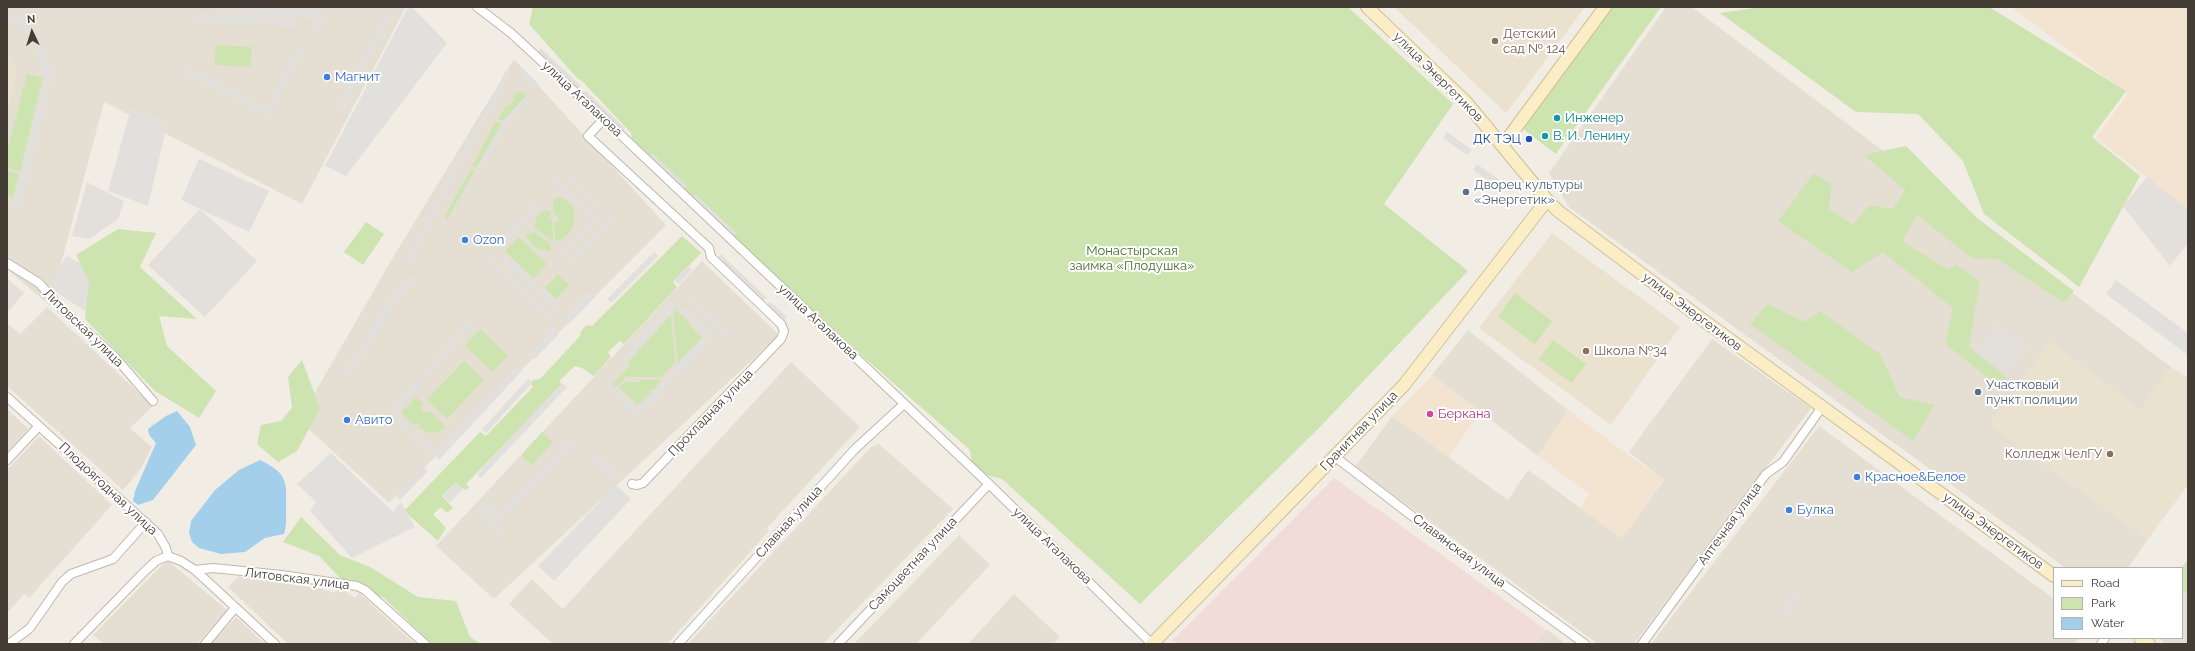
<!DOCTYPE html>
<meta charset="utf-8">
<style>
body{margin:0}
#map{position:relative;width:2195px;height:651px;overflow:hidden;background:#f1ede5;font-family:Raleway,sans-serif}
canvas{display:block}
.frame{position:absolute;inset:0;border:8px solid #433d35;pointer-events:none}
.legend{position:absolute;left:2053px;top:567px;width:130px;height:72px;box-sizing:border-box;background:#fff;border:1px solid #b4b1ae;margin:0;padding:5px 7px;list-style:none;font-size:12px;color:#433d35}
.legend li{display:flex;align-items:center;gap:8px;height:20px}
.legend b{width:20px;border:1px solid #b4b1ae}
.north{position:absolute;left:12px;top:12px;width:40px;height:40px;-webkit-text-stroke:3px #fff;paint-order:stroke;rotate:356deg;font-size:11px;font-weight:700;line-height:16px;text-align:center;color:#433d35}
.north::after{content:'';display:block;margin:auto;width:14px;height:18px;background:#433d35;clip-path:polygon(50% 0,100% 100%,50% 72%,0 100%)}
</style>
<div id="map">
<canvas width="2195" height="651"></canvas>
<div class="frame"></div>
<ul class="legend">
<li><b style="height:5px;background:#fbedc5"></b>Road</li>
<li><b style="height:11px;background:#cde4b0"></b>Park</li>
<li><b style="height:11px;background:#a4cfeb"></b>Water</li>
</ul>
<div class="north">N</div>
</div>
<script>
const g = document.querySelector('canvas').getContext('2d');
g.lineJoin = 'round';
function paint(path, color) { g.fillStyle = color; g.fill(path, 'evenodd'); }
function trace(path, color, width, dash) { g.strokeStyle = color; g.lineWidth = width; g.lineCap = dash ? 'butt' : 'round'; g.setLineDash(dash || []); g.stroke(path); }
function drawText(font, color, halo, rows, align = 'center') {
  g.font = font + ' Raleway,sans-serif'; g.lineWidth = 4; g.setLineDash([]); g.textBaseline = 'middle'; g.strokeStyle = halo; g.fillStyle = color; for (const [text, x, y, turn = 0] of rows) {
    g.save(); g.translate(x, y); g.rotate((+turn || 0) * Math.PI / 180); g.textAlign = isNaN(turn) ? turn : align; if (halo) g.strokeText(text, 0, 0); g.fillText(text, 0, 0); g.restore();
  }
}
paint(new Path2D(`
 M7,7H406L302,204L104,102L50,306L7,269V109L17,73L7,56Z
 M1666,7H1692L2171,367L2141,410L1989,424L2148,539L2128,568H2066L1569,207L1549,173Z
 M514,59L666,225L389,503L299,420L392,259Z
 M702,261L779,335L494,599L436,546Z
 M47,307L153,406L130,428L152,447L140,470L123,490L7,386V323L20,334Z
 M1468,330L1568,410L1538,456L1432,375Z
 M1712,339L1811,408L1634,644H1598L1355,467L1392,416L1508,500L1528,470L1622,538L1664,480L1629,452Z
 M791,362L860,427L767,528L769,531L667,644H553L509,604L532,579L563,609Z
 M7,409L28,429L7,452Z
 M1819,426L2054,599V638H2079L2075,644H1651Z
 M39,436L112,505L29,598L24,594L7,613V470Z
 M879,444L953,509L823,644H688L871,447Z
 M959,535L990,565L916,644H854Z
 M167,560L227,610L197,644H104L93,635Z
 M239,576L323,589L334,593L340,588L355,598L359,593L415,644H288L228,587Z
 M2182,585L2188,589V644H2166L2158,638H2182Z
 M1014,594L1060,637L1053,644H968Z
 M236,617L265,644H211Z
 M1546,629L1566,644H1535Z`), '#e5dfd3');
paint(new Path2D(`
 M2011,7H2188V209L2096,138L2128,94Z
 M1432,375L1480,412L1449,457L1392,416Z
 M1568,410L1624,452L1664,479L1622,538L1580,507L1590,494L1538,456Z`), '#f2e4d1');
paint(new Path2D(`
 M2147,177L2188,209V243L2170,266L2123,206Z
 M87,182L124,201L118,219L89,239L72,236Z
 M200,209L257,261L205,317L148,265Z
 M67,256L111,280L85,311L47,286Z
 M7,278L24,293L9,311L7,309Z
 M1996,323L2029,346L2009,375L1976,351Z`), '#e3dfda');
paint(new Path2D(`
 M1394,7H1585L1506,113Z
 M7,56L17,73L7,109Z
 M1552,233L1680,327L1611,425L1479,328Z
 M2050,341L2141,410L2171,367L2188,378V485L2148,539L1989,424Z`), '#eae2cf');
paint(new Path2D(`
 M1334,478L1545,629L1535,644H1178L1173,640Z`), '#f1dcd9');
paint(new Path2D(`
 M533,7H1348L1453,104L1384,204L1468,271L1318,429L1140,604L1002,479L987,475L972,464L970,450L835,332L704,210L667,170L633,143L631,133L582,81L577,78L529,24Z
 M1612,7H1661L1556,154L1523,129Z
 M1762,7H1989L2126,91L2092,137L2140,176L2079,287L1984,214L1963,161L1918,114L1856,112L1720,13Z
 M216,45L252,47L251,67L214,65Z
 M27,74L43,78L20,171L7,168V153Z
 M517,92H522L527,95L503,121L498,119L507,104L509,106L515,99L513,97Z
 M496,121L502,124L476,168L472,166Z
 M1906,146L1977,218L2074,291L2064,303L1997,259L1972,258L1917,215L1902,241L1949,270L1956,264L1980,281L1969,347L2007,378L1999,386L1945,344L1953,308L1883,252L1852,272L1778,221L1814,173L1832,185L1829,209L1853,225L1869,205L1893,209L1905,190L1864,155Z
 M471,169L474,171L447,220L445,215Z
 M7,171L19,174L13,197L7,195Z
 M556,198C579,194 583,236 555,241L554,224L559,220L557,215L554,214L553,200Z
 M544,210L552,212L548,218L552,219L553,241L534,228L537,216Z
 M366,222L384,234L363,265L344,252Z
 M118,229L156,233L140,267L197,319L159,316L167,346L216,391L199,418L155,391L85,319L89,281L76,255Z
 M534,232L550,244L551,252L536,248L525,235Z
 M682,236L701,253L673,282L677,287L624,344L620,341L608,352L611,357L594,376L582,368L575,366L559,381L562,385L466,484L469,487L466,490L454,484L442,496L453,508L447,513L441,507L433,514L446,528L438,541L404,511L480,432L486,436L533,387L530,383L533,380L540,379L580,336L581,331L587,325L592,326Z
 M519,237L547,264L533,278L505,251Z
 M558,274L569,285L556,299L545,288Z
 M1515,293L1552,321L1535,344L1498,317Z
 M1768,304L1805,322L1820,311L1880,354L1900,397L1935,405L1913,441L1750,324Z
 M676,310L690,323L689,325L702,338L690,350H687L688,352L678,363L673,313Z
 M671,315L675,362L662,377H626L616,387L612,384L630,366L627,363L656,332H659L657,330Z
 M480,329L508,356L492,372L465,346Z
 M1553,340L1586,364L1572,383L1539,359Z
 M302,360L320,408L297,451L278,462L257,444L261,425L281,421L292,408L288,377Z
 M464,361L484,380L447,419L427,400Z
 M640,380H662L652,391H649L650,393L638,405L619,388L624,382H639Z
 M416,397L423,404L421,407L422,411L426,413L430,411L446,427L445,428C436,435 427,434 418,427L420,425L417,422L414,425L401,413Z
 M542,432L553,442L532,465L521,455Z
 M301,517L340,555L370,567L418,597L456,601L470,637L481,644H432L384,598L340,578L319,556L283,542Z
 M2188,560V593L2182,589L2181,568Z`), '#cde4b0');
paint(new Path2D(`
 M215,7L317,11L327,20L312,38L308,34L319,21L316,18L214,11Z
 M408,7H412L447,43L346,176L325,166Z
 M7,13L21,18L29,26L44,51L51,72L52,82L19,209L12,207L46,81L36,48L21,25L7,19Z
 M195,14L298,20V26L195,21Z
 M384,16L390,19L341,112L336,109Z
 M301,43L306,46L269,117L181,71L184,65L266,108Z
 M541,48L581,86L579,89L538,51Z
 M524,70L539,84L534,89L519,75Z
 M506,71L511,73L409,265L404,263Z
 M586,91L625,128L623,131L583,93Z
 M527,95L531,99L508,124L482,170L477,167L504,120Z
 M131,108L162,120L165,133L148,206L108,191Z
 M1447,132L1472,150L1467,155L1443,138Z
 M652,153L687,186L684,189L649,156Z
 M199,159L269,191L249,232L181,200Z
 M1477,164L1501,181L1497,187L1473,170Z
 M567,173L615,219L574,262L570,258L609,217L565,176Z
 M556,177L594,213L590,218L552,182Z
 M695,194L736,233L733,236L692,197Z
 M536,201L541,206L498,251L494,247Z
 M595,215L599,219L559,261L556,258Z
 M483,252L555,320L552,324L480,255Z
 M654,252L658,256L611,303L607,299Z
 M503,254L560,309L556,313L499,258Z
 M721,254L767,298L761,301L717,259Z
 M687,266L692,270L679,284L674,280Z
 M411,276L416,280L390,308L364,357L345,378L340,373L358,354L384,305Z
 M2116,280L2188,333V355L2106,294Z
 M590,291L596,296L569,324L563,318Z
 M689,296L730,335L727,339L686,300Z
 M671,302L676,307L626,362L621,358Z
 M771,302L787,317L783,322L765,305Z
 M685,307L715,336L711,340L681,312Z
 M469,321L473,325L425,377L421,373Z
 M553,328L559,334L535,359L529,353Z
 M704,338L709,343L678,376L673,371Z
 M516,367L521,372L439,460L434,455Z
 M668,377L673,381L644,412L639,407Z
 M528,379L532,383L486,433L482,429Z
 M418,380L422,384L391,416L387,412Z
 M607,382L641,414L637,418L604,386Z
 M562,383L567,387L481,478L477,474Z
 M401,418L435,451L431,455L397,422Z
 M570,439L575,443L507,515L502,510Z
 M592,450L619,475L614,480L587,455Z
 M331,453L393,512L401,502L415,527L352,558L310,511L316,502L297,484Z
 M423,467L428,471L400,500L396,496Z
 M456,482L463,489L450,503L443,496Z
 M616,485L631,499L554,581L538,566Z
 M485,499L504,517L499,522L480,504Z
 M476,507L504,533L500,537L472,510Z
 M1793,592L1800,596L1787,615L1780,611Z`), '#e2e0dd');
paint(new Path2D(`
 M177,411L190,427L196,445L153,500L138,505L133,501L135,491L156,443L149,435L148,429L166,416Z
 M260,460C286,473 287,479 286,507C286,517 287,524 284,534L265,538L245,552L221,554L199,548L192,542L189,533L191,521L215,490L239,470Z`), '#a4cfeb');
const street = new Path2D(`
 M477,7L511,33L604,119L989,484L1152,644
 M604,119L588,136L709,248L711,257L781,324L784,331L781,339L643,483L637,485L632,484
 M7,263L39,283L63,310L115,357L153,401
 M7,397L158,534L166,548L168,556L181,561L195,570L275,644
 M1334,456L1460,553L1585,644
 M7,460L39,426
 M195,570L213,568L282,575L357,586L365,590L425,644
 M9,644L30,628L62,582L71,574L113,559L146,522
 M74,644L145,571L156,561L168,556
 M205,644L235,608
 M678,644L855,449L904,404
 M838,644L989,484
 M1642,644L1766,474L1783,462L1822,407
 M2101,644L2105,638`);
const secondary = new Path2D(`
 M1367,7L1466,102L1547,200L1558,211L1699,317L2054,576
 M1503,145L1605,7
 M2140,638L2149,644
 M1152,644L1404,385L1547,200`);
trace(street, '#bfb8ab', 10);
trace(secondary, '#cfc097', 14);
trace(street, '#fff', 8);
trace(secondary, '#fbedc5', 12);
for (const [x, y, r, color] of [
 [1495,41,4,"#8d6e63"],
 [327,77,4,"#3f7fe0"],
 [1557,118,4,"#0f9aa8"],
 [1545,136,4,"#0f9aa8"],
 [1529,139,4,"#1a4fb4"],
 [1466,192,4,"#5c6f8a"],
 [465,240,4,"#3f7fe0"],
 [1586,351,4,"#8d6e63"],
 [1978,392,4,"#5c6f8a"],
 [1430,414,4,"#d1479c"],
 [347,420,4,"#3f7fe0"],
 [2110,454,4,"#8d6e63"],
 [1857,477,4,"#3f7fe0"],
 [1789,510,4,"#3f7fe0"]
]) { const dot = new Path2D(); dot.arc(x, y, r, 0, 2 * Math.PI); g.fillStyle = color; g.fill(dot); trace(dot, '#fff', 1.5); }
drawText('13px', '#785e54', '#fff', [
 ["Детский",1503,34],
 ["сад № 124",1503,49],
 ["Школа №34",1594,351],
 ["Колледж ЧелГУ",2102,454,"right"]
], 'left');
drawText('13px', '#366cbe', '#fff', [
 ["Магнит",335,77],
 ["Ozon",473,240],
 ["Авито",355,420],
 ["Красное&Белое",1865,477],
 ["Булка",1797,510]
], 'left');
drawText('13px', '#433d35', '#fff', [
 ["улица Энергетиков",1438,77,45],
 ["улица Агалакова",582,99,43],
 ["улица Энергетиков",1692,312,37],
 ["улица Агалакова",818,322,43],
 ["Литовская улица",83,328,44],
 ["Прохладная улица",711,413,-46],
 ["Гранитная улица",1359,431,-46],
 ["Плодоягодная улица",108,489,43],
 ["Славная улица",789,522,-48],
 ["Аптечная улица",1730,524,-54],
 ["улица Энергетиков",1993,531,36],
 ["улица Агалакова",1052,546,44],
 ["Славянская улица",1459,551,37],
 ["Самоцветная улица",913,564,-47],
 ["Литовская улица",297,579,7]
]);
drawText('13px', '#0d838f', '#fff', [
 ["Инженер",1565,118],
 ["В. И. Ленину",1553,136]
], 'left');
drawText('13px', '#164399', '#fff', [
 ["ДК ТЭЦ",1521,139]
], 'right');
drawText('13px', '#4e5e75', '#fff', [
 ["Дворец культуры",1474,185],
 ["«Энергетик»",1474,200],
 ["Участковый",1986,385],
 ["пункт полиции",1986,400]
], 'left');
drawText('13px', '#47712c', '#fff', [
 ["Монастырская",1132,251],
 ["заимка «Плодушка»",1132,266]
]);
drawText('13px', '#b23c85', '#fff', [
 ["Беркана",1438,414]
], 'left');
</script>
